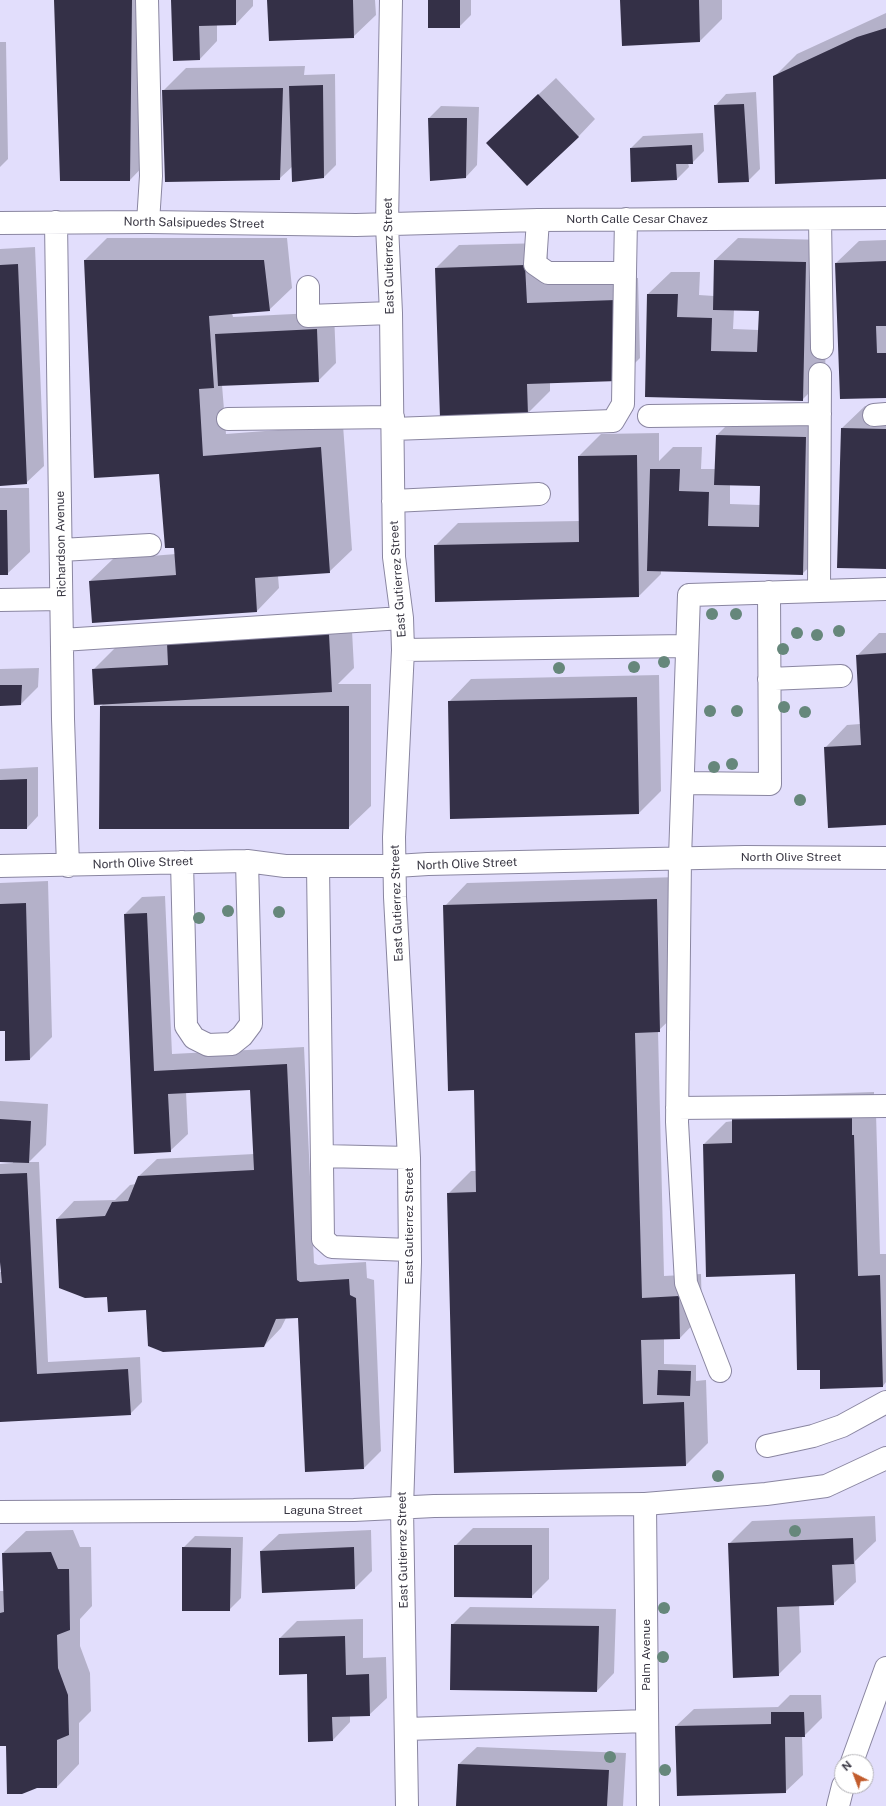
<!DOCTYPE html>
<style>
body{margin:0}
#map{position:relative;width:886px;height:1806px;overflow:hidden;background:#e2defc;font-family:"Public Sans",sans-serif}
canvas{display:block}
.north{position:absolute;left:834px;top:1754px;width:40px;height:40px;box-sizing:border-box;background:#fff;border:1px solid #b0afb4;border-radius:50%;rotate:318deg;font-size:11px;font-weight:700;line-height:16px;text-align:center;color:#393743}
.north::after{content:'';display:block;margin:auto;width:14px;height:18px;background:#c25c2c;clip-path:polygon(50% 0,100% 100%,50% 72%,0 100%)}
</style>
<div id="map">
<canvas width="886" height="1806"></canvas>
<div class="north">N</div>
</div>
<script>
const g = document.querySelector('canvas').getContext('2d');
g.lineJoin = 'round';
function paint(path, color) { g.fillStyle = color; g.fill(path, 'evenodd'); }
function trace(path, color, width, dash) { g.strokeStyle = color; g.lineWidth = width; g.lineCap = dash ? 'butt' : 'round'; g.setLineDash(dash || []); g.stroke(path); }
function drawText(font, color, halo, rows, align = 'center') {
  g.font = font + ' "Public Sans",sans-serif'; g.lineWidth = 4; g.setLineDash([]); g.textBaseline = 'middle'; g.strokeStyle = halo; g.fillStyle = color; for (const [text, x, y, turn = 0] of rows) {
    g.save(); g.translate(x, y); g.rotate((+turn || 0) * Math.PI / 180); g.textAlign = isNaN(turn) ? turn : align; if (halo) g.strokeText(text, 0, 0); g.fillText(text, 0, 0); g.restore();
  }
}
paint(new Path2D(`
 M55,0H154L152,157L130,180Z
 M172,0H253V6L236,24H217V41L200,59Z
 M269,0H375L376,15L353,37Z
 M429,0H471V15L459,27Z
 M621,0H722V19L700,41L623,45Z
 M886,13V178L774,77L797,54Z
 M0,42H6L8,159L0,167Z
 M305,66L304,75L335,74L336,165L324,177L293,166L279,179L163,91L186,68Z
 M556,78L595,119L578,137L505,126Z
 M756,92L760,169L748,181L715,106L726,94Z
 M441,106L479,107L477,165L466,177L429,118Z
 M703,133L704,151L692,163H688L689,167L677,179L632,181L631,148L643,136Z
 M107,238H287L292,288L269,310L232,313L233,317L334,312L336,363L318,381L222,385L226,434L343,425L352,550L329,572L278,576L279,588L257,611L90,581L113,559L176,554L160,472L85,260Z
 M738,238L828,240L825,377L802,400L646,396L648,294L671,272H700L699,295L714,296L715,260ZM734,310H760L759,330L733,329Z
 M886,240V397L836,263L859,241Z
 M547,243L549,281L638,278L640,358L618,380L550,382V391L527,414L441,417L436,268L459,245Z
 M35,247L44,466L26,483L0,485V249Z
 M865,406H886V568L842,428Z
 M739,413L828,415L825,552L802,574L661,571V574L639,596L435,546L458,523L580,521L579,456L601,434L659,433V461L673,447H702L701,469H716L717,435ZM730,484L761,485L760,505L730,504Z
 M0,488H29L30,552L7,574H0Z
 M351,612L354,668L338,684H371V806L348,828L101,706L104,703L93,670L116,647L168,644Z
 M879,633H886V824L825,748L847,725L860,724L857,656Z
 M39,668L38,687L21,704L0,705V669Z
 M659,675L661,791L639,813L449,702L471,679Z
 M38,767V816L27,828H0V769Z
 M679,877L682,1008L658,1031L664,1276L701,1274L702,1315L680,1338H664V1364L696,1365V1381L706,1380L708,1443L686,1465L448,1194L471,1171H477L475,1089L445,906L467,883Z
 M48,881L52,1037L30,1059L6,1030H0V883Z
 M165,896L172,1054L304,1047L314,1263L318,1265L366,1262L367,1278L374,1280L381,1451L364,1468L299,1317L286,1318L281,1328L264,1346L108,1296L57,1219L74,1201L115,1200L130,1185L136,1184L139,1176L157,1159L254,1154L251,1089L186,1092L188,1134L170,1151L135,1153L125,914L142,897Z
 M874,1092V1113H876L880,1254H886V1382L883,1386L821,1369L796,1273L704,1144L726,1122L733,1121V1118L756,1096Z
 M0,1101L48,1104L46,1145L29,1162H39L48,1362L140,1357L142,1402L130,1414L0,1421V1272H2L0,1261V1164L13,1163V1161H0Z
 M875,1516L876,1541L855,1561L856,1582L833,1604L799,1605L801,1652L778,1675L729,1544L752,1521Z
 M473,1528H549V1579L531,1597L455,1546Z
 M73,1530L80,1547H91L92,1606L80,1619V1646L90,1673L91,1711L79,1723V1764L57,1787L7,1745H0V1591H4L3,1553L26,1531Z
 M371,1530L372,1571L355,1588L261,1551L279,1534Z
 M195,1536L243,1537L241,1598L229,1610L183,1548Z
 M470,1607L616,1609L614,1673L597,1691L452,1625Z
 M363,1619V1658L386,1657L387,1698L369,1715H350V1722L333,1740L308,1673L280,1638L297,1621Z
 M790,1695H821L822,1718L804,1736H802L803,1775L785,1792L676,1726L694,1709L778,1707Z
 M477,1747L626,1753L623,1806H457L459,1764Z`), '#0003');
paint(new Path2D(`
 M54,0H132L130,181H60Z
 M171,0H236V25L199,26L200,60L173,61Z
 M267,0H353L354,38L269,41Z
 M428,0H460V28H428Z
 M620,0H699L700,42L622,46Z
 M886,28V179L775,184L773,76L857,37Z
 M323,85L324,178L292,182L289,86Z
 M283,88L280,180L165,182L162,90Z
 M538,94L579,137L527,186L486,143Z
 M744,104L749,182L718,183L714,105Z
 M428,118H467L466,178L430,181Z
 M692,145L693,164H676L677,180L631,182L630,148Z
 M84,260H264L270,311L209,316L214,388L199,389L203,456L321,447L330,573L255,578L257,612L92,623L89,581L176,575L174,548H165L159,474L94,478Z
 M714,260L806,262L803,401L645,397L647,294H678L677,317L712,318L711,351L757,352L759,311L713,310Z
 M886,261V326H876L877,353H886V398L840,399L835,263Z
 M18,264L27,484L0,486V265Z
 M525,265L527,303L616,300L618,381L527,384L528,415L440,418L435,268Z
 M317,329L319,382L218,386L215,334Z
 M841,428L886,429V569L837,568Z
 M716,435L806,437L803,575L647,571L650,469H680L679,491L709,492L708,526L759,527L760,486L714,485Z
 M637,455L639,597L435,602L434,545L579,542L578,456Z
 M0,510H7L8,575H0Z
 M329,634L332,692L94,705L92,669L168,665L167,643Z
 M886,653V825L828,828L824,747L861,745L856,655Z
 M0,685H22L21,705L0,706Z
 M637,697L639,814L450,819L448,701Z
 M100,706H349V829H99Z
 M27,779V829H0V780Z
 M657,899L660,1032L635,1033L642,1298L679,1296L680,1339L641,1340L643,1404L684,1402L686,1466L454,1473L447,1193L476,1192L474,1090L448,1091L443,905Z
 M26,903L30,1060L5,1061V1031H0V904Z
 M147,913L154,1071L287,1064L297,1280L300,1282L349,1279L350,1295L356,1298L364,1469L305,1472L298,1318L276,1319L264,1347L163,1352L148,1346L146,1310L108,1312L107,1297L85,1298L59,1288L56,1219L105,1216L112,1202L128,1201L138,1176L254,1170L250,1090L168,1094L171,1152L134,1154L124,914Z
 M852,1114V1135H854L858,1276L880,1275L883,1387L820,1389V1370H797L795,1274L706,1277L703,1144L732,1143V1118Z
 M0,1119L31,1121L29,1163L0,1162Z
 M27,1173L37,1374L128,1369L131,1415L0,1422V1283H2L0,1262V1174Z
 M658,1370L691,1371L690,1396L657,1395Z
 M853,1538L854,1564L832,1565L834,1605L777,1607L779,1676L733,1678L728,1543Z
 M454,1545H532V1598L454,1597Z
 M182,1547L231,1548L230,1611H182Z
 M354,1547L355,1589L262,1593L260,1551Z
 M51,1552L58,1569H69L70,1630L57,1635L58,1668L68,1695L69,1735L57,1740V1788H37L22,1794H7L6,1746H0V1613L4,1612L2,1553Z
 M451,1624L599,1626L597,1692L450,1690Z
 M345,1636L346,1675L369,1674L370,1716L332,1717L333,1741L308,1742L307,1674L279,1675V1638Z
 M771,1712H804L805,1737H785L786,1793L677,1796L675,1726L771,1724Z
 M458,1764L609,1770L607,1806H456Z`), '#343047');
const minor = new Path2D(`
 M147,0L151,176L148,222
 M391,0L387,225L391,313L394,557L402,618L403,650L394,837L395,897L409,1158L410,1262L402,1508L407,1806
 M820,219L822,348
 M538,220L535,264L548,273H625L626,219
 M56,222L63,719L68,866
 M0,223L148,222L356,225L538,220L886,218
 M308,287V316L391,313
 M874,415L886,414
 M649,416L820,414
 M228,419L393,417
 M393,429L613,421L623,404L625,273
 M393,501L539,494
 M61,550L150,545
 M819,590L820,374
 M0,600L61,599
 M62,640L402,618
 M403,650L687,646
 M769,679L841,676
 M683,783L770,784L769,592
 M182,862L186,1026L194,1038L208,1045L232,1044L242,1036L251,1024L247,861
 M0,866L247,861L285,866H396L428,864L745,857L886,858
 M318,866L323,1239L332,1247L409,1250
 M677,1108L886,1106
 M322,1156L409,1158
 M720,1371L686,1283L677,1122L680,858L689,595L886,589
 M767,1446L813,1436L842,1426L886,1402
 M0,1512L354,1510L434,1506L645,1504L648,1806
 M407,1729L647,1721`);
const highway = new Path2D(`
 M645,1504L766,1494L826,1486L886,1458
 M852,1762L886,1668
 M838,1806L843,1786`);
trace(minor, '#8a86a1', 24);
trace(highway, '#8a86a1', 24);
trace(minor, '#fff', 22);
trace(highway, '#fff', 22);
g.fillStyle = '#66877b';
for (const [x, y] of [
 [712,614],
 [736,614],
 [839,631],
 [797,633],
 [817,635],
 [783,649],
 [664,662],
 [634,667],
 [559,668],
 [784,707],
 [710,711],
 [737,711],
 [805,712],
 [732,764],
 [714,767],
 [800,800],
 [228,911],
 [279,912],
 [199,918],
 [718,1476],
 [795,1531],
 [664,1608],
 [663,1657],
 [610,1757],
 [665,1770]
]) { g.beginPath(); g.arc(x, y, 6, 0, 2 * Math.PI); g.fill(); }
drawText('12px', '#393743', '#fff', [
 ["North Calle Cesar Chavez",637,219],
 ["North Salsipuedes Street",194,223,1],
 ["East Gutierrez Street",389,256,-91],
 ["Richardson Avenue",61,544,-91],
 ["East Gutierrez Street",398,579,-94],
 ["North Olive Street",791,857],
 ["North Olive Street",143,863,-2],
 ["North Olive Street",467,864,-2],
 ["East Gutierrez Street",397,903,-92],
 ["East Gutierrez Street",409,1226,-90],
 ["Laguna Street",323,1510],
 ["East Gutierrez Street",403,1550,-91],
 ["Palm Avenue",646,1655,-90]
]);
</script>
